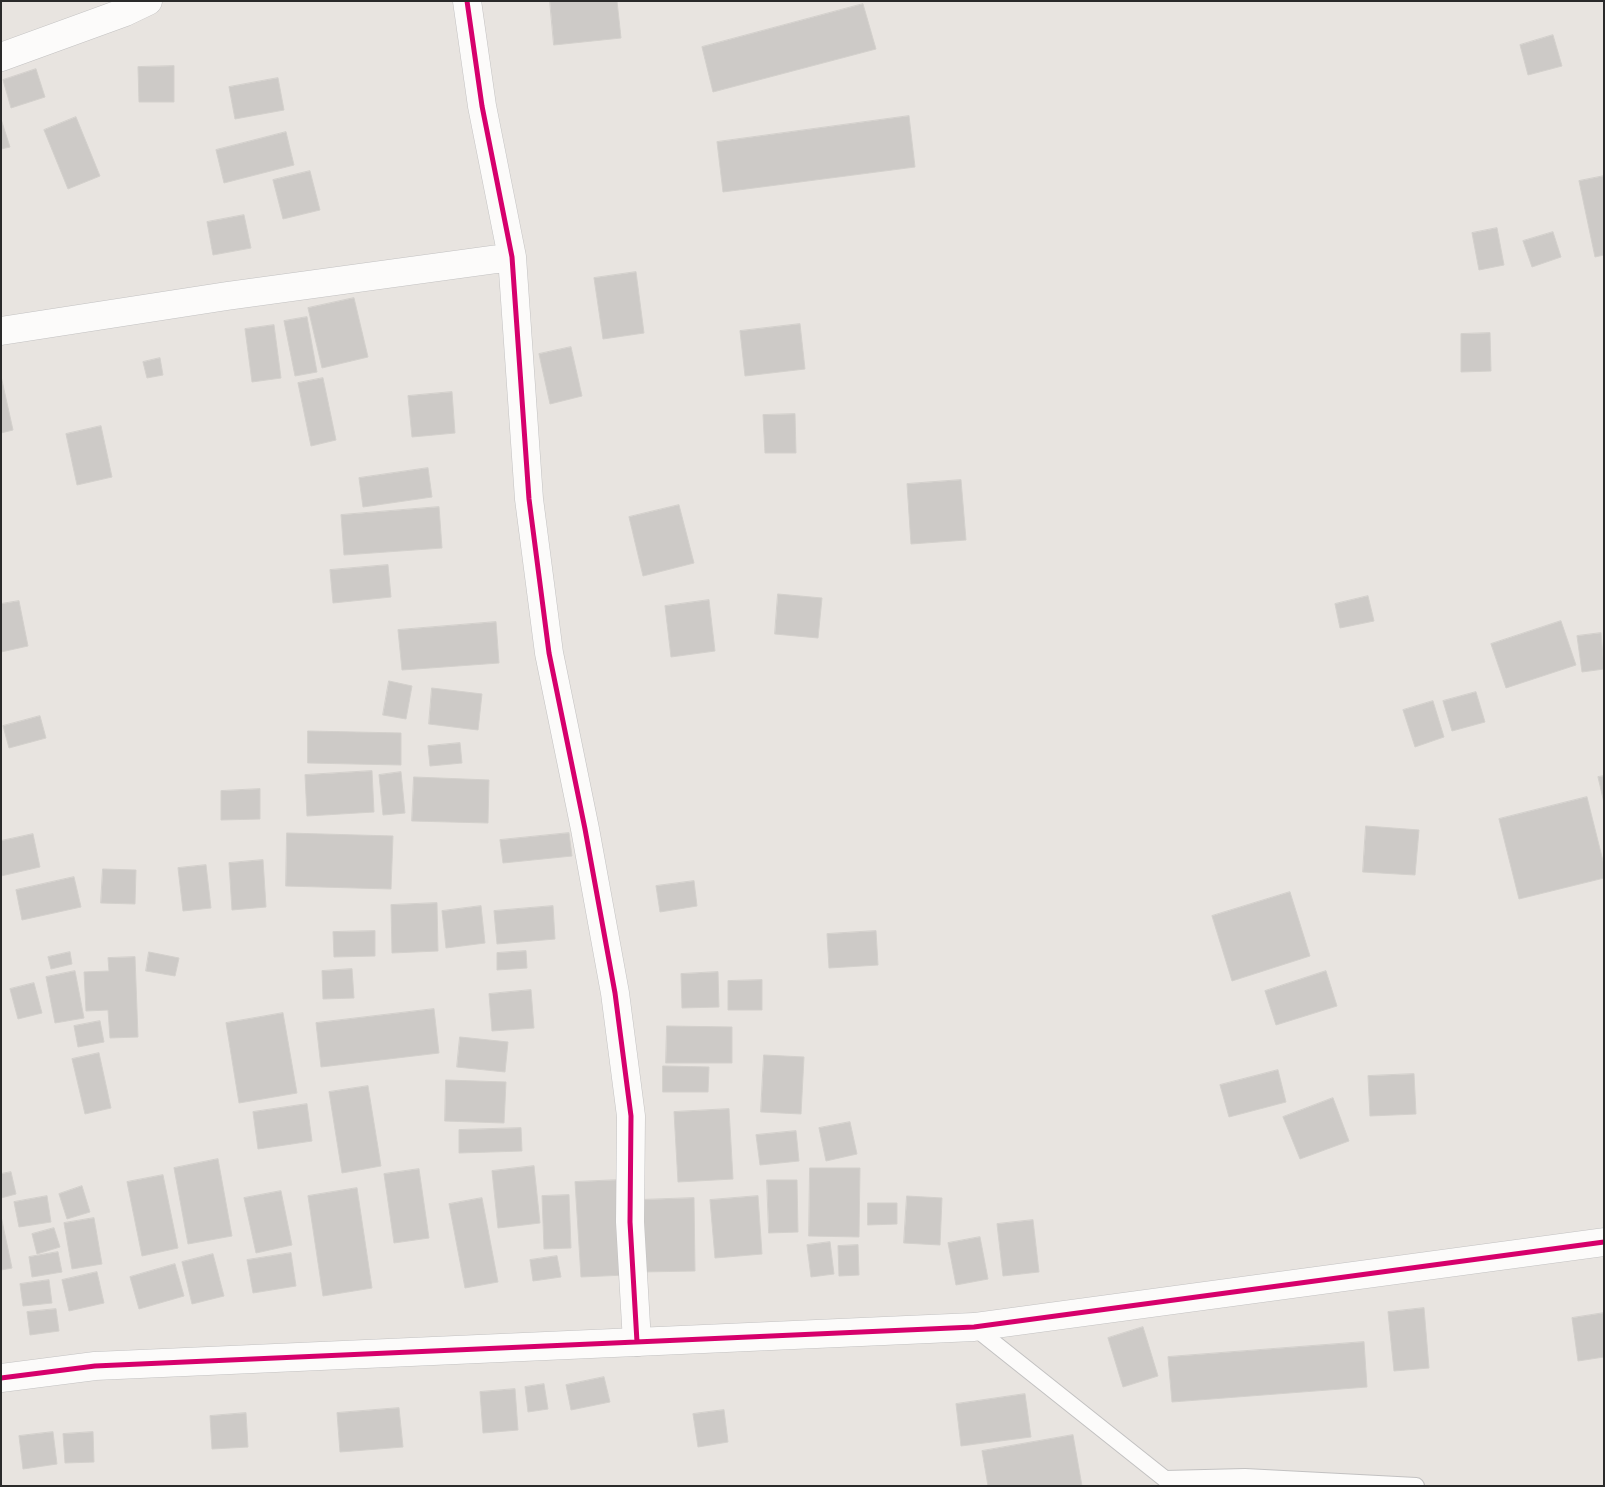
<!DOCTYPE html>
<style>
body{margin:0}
#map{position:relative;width:1605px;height:1487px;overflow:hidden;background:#e8e4e0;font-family:"Asap Condensed",sans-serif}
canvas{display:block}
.frame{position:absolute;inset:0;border:2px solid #2a2a2a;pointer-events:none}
</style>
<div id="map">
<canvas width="1605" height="1487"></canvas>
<div class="frame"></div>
</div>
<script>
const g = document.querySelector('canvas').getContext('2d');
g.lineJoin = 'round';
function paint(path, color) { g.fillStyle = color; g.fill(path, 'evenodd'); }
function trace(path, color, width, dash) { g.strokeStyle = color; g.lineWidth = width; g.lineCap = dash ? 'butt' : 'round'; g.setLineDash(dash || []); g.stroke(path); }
const building = new Path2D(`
 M550,1H617L621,38L554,45Z
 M863,4L876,49L713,92L702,47Z
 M1553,35L1562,66L1528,75L1520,45Z
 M174,66V102H139L138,67Z
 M36,69L45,97L11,108L3,80Z
 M278,78L284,110L235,119L229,87Z
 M909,116L915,167L723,192L717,142Z
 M76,117L100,176L68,189L44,130Z
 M1,119L10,147L1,149Z
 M286,132L294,165L224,183L216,150Z
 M310,171L320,210L283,219L273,180Z
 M1604,176V255L1595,257L1579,181Z
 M244,215L251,248L213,255L207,222Z
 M1497,228L1504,265L1479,270L1472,233Z
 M1553,232L1561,257L1532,267L1523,241Z
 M636,272L644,333L603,339L594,278Z
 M354,298L368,357L322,368L308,308Z
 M307,317L317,372L295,376L284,321Z
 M800,324L805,369L745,376L740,331Z
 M274,325L281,378L252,382L245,329Z
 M1490,333L1491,371L1461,372V334Z
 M571,347L582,396L550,404L539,354Z
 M160,358L163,375L147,378L143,362Z
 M1,376L13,430L1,433Z
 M323,378L336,440L311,446L298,383Z
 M452,392L455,433L412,437L408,396Z
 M795,414L796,453H765L763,415Z
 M101,426L112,477L77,485L66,434Z
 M428,468L432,497L363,507L359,478Z
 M961,480L966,540L911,544L907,484Z
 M679,505L694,563L643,576L629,517Z
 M439,507L442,548L344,555L341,515Z
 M388,565L391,597L333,603L330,570Z
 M778,594L822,598L818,638L775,634Z
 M1368,596L1374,621L1340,628L1335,604Z
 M709,600L715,651L671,657L665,606Z
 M19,601L28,646L1,652V604Z
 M1561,621L1576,665L1506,688L1491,644Z
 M496,622L499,663L402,670L398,630Z
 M1601,633L1604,669L1582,672L1577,636Z
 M389,681L412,686L406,719L383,715Z
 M432,688L482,694L478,730L429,724Z
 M1476,692L1485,722L1452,731L1443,701Z
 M1433,701L1444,737L1415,747L1403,710Z
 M40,716L46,738L9,748L3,726Z
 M308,731L401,733V765L308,763Z
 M460,743L462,763L430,766L428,746Z
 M372,771L374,812L307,816L305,775Z
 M401,772L405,813L383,815L379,775Z
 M1604,776V803L1598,777Z
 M414,777L489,780L488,823L412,821Z
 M260,789V819L221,820V791Z
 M1587,797L1604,865V878L1519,899L1499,819Z
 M1366,826L1419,830L1415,875L1363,872Z
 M287,833L393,836L391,889L286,886Z
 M569,833L572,856L503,863L500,840Z
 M33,834L40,867L1,876V841Z
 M263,860L266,907L232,910L229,863Z
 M206,865L211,908L183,911L178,868Z
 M103,869L136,870L135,904L101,903Z
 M74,877L81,907L22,920L16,890Z
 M694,881L697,906L660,912L656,886Z
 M1290,892L1310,956L1232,981L1212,916Z
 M437,903L438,951L392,953L391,905Z
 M481,906L485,943L446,948L442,911Z
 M553,906L555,939L497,944L494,911Z
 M375,931V956L334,957L333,932Z
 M876,931L878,965L829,968L827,934Z
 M526,951L527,968L497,970V953Z
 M70,952L72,964L51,969L48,957Z
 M149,952L179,958L175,976L146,971Z
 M135,957L138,1037L110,1038L108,1010L86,1011L84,972L109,971L108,958Z
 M352,969L354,998L323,999L322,971Z
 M75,971L84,1018L55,1023L46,977Z
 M1326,971L1337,1006L1276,1025L1265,991Z
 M718,972L719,1007L682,1008L681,974Z
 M762,980V1010H728V981Z
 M34,983L42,1013L18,1019L10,989Z
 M531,990L534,1028L492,1031L489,994Z
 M434,1009L439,1053L321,1067L316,1023Z
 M283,1013L297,1093L239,1103L226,1023Z
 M100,1021L104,1042L78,1047L74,1026Z
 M667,1026L732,1027V1063H666Z
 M460,1037L508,1042L505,1072L457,1067Z
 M99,1053L111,1108L85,1114L72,1059Z
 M764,1055L804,1057L801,1114L761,1112Z
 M663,1066L709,1067L708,1092H663Z
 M1278,1070L1286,1102L1229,1117L1220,1085Z
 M1414,1074L1416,1114L1370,1116L1368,1076Z
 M446,1080L506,1082L504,1123L445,1121Z
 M368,1086L381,1166L342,1173L329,1092Z
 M1333,1098L1349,1141L1300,1159L1283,1117Z
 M307,1104L312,1141L258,1149L253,1112Z
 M729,1109L733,1179L678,1182L674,1112Z
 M850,1122L857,1154L826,1161L819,1128Z
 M521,1128L522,1151L459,1153V1130Z
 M796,1131L799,1161L760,1165L756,1135Z
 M218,1159L232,1236L188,1244L174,1168Z
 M534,1166L540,1223L498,1228L492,1171Z
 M810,1168H860L859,1237L809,1236Z
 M419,1169L429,1238L394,1243L384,1174Z
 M11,1172L16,1194L1,1198V1174Z
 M163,1175L178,1248L142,1256L127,1182Z
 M619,1180L625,1275L581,1277L575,1182Z
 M767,1180H797L798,1232L769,1233Z
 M82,1186L90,1212L67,1219L59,1194Z
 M357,1188L372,1288L323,1296L308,1196Z
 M281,1191L292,1245L256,1253L244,1198Z
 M569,1195L571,1248L544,1249L542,1196Z
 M47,1196L51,1222L19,1227L14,1202Z
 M758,1196L762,1254L715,1258L710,1200Z
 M907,1196L942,1198L940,1245L904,1243Z
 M482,1198L498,1282L465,1288L449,1204Z
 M694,1198L695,1271L641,1272L639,1200Z
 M868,1203H897V1224L868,1225Z
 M1,1216L12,1268L1,1270Z
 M94,1218L102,1264L72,1269L64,1223Z
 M1033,1220L1039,1272L1003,1276L997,1224Z
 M54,1228L60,1247L37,1254L32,1234Z
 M980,1237L988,1279L956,1285L948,1243Z
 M830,1242L834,1274L811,1277L807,1245Z
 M858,1245L859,1275L839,1276L838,1246Z
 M58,1252L62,1272L32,1277L29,1257Z
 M291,1253L296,1286L253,1293L247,1260Z
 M213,1254L224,1296L192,1304L182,1262Z
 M557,1256L561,1277L533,1281L530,1260Z
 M175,1264L184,1296L139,1309L130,1277Z
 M97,1272L104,1303L69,1311L62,1280Z
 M49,1280L52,1303L23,1306L20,1284Z
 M1424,1308L1429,1368L1394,1371L1388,1312Z
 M56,1309L59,1331L30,1335L27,1312Z
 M1604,1313V1357L1578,1361L1572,1318Z
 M1143,1327L1158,1376L1123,1387L1108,1338Z
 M1364,1342L1367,1387L1172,1402L1168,1357Z
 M604,1377L610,1402L571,1410L566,1385Z
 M544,1384L548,1409L528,1412L525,1387Z
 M515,1389L518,1430L483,1433L480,1392Z
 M1025,1394L1031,1437L961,1446L956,1404Z
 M399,1408L403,1447L340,1452L337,1413Z
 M724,1410L728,1442L698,1447L693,1414Z
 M246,1413L248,1447L212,1449L210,1416Z
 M53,1432L57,1464L23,1469L19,1436Z
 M93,1432L94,1462L65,1463L63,1434Z
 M1073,1435L1082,1486H988L982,1451Z`);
paint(building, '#cdcac7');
trace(building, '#d3d0cc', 1);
const service = new Path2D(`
 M974,1327L1165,1479L1245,1477L1416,1486`);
const minor = new Path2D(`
 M467,1L482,106L512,257L529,499L549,653L585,829L615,993L631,1116L630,1222L637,1342
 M1,57L125,12L148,1
 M1,331L227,296L512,257`);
const tertiary = new Path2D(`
 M1,1378L95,1366L974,1327L1604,1242`);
trace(service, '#c2c1c1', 18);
trace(minor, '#c2c1c1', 29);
trace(tertiary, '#c2c1c1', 29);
trace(service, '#fcfbfa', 16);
trace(minor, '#fcfbfa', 28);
trace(tertiary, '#fcfbfa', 28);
trace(new Path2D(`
 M467,1L482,106L512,257L529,499L549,653L585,829L615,993L631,1116L630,1222L637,1342
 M1,1378L95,1366L974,1327L1604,1242`), '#d6006c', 5);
</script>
